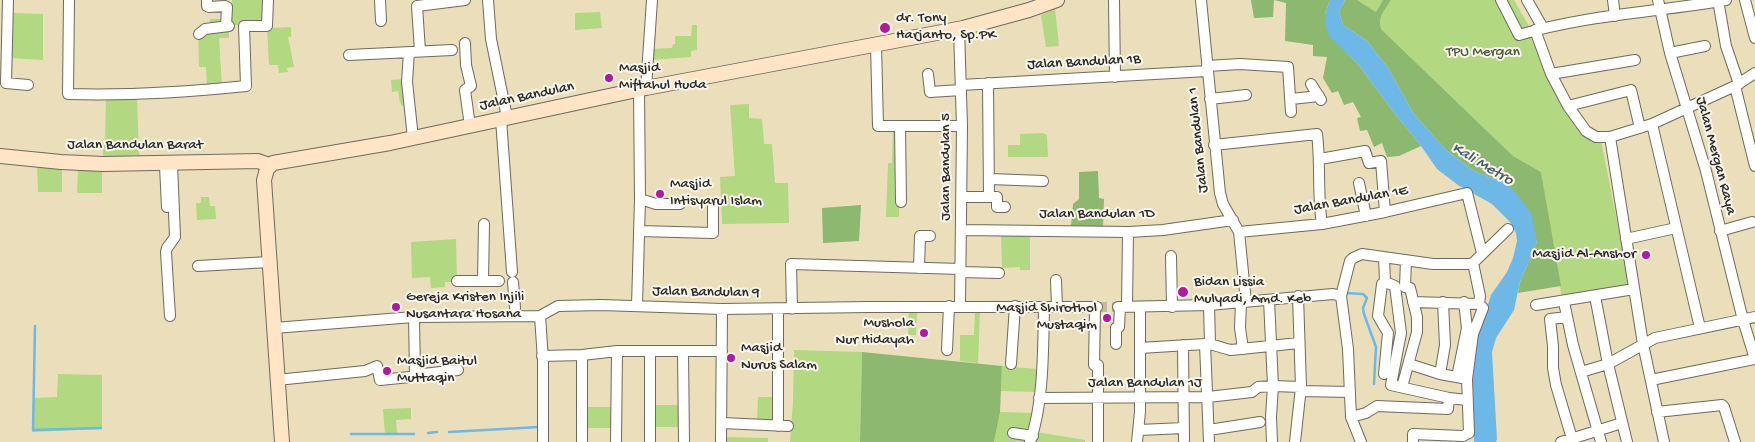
<!DOCTYPE html>
<style>
body{margin:0}
canvas{display:block;background:#eadfba}
</style>
<canvas width="1755" height="442"></canvas>
<script>
const g = document.querySelector('canvas').getContext('2d');
g.lineJoin = 'round';
function paint(path, color) { g.fillStyle = color; g.fill(path, 'evenodd'); }
function trace(path, color, width, dash) { g.strokeStyle = color; g.lineWidth = width; g.lineCap = dash ? 'butt' : 'round'; g.setLineDash(dash || []); g.stroke(path); }
function drawText(font, color, halo, rows, align = 'center') {
  g.font = font + ' "Gochi Hand",sans-serif'; g.lineWidth = 4; g.setLineDash([]); g.textBaseline = 'middle'; g.strokeStyle = halo; g.fillStyle = color; for (const [text, x, y, turn = 0] of rows) {
    g.save(); g.translate(x, y); g.rotate((+turn || 0) * Math.PI / 180); g.textAlign = isNaN(turn) ? turn : align; if (halo) g.strokeText(text, 0, 0); g.fillText(text, 0, 0); g.restore();
  }
}
paint(new Path2D(`
 M232,0H265L263,25H229V38H219L222,86L207,87L206,67H199L198,28L209,27L210,19H230Z
 M1357,0H1383L1376,12Z
 M1391,0H1514L1529,26L1555,88L1562,101L1601,140L1630,287L1562,299L1541,172L1513,156L1382,30C1376,19 1385,10 1391,0Z
 M1055,9L1059,46L1046,47L1041,15Z
 M600,12L602,28L575,30V13Z
 M12,13L43,14V60L10,58Z
 M692,25H697V50L691,51V57L651,60V49L672,48L673,44H675V36H691Z
 M291,27V37H288L294,67L287,68L288,72L279,73L278,65H269L267,28Z
 M406,79L410,125H406L404,107L400,103L398,91L392,92L391,80Z
 M106,96H137L139,155H129V159H103V143L105,140Z
 M749,104V118L762,119L764,144H772L775,183H788L789,223L722,224L720,177L735,176L730,105Z
 M893,130L900,131L899,217H886L888,163H892Z
 M1043,133L1047,135L1048,157H1008V145H1020V134Z
 M37,165L62,168V192H38Z
 M78,168L102,169V193H77Z
 M201,197H209L210,206H215L216,219L197,220L196,203H201Z
 M1001,232L1030,233V270H1020V267L1002,268Z
 M456,239L457,282H445V287L431,288L430,277L412,278L411,242Z
 M909,309L917,310L916,335H908Z
 M975,310H980L978,363L960,361V335H974Z
 M794,350L862,352L860,442H790L793,401Z
 M1002,366L1037,369L1036,392L1001,391Z
 M58,374L102,375V429L32,432L33,398L57,397Z
 M758,397H777L776,422H757Z
 M652,405H682V427H653Z
 M585,407H615V428H585Z
 M411,408V419L396,420L397,433L385,434L383,409Z
 M1000,412L1034,413L1027,442H994Z
 M1036,432L1085,440V442H1033Z
 M726,437L768,438V442H726Z`), '#b2d882');
paint(new Path2D(`
 M1251,0H1330L1325,14L1345,51L1358,64L1392,110L1421,146L1399,156L1387,157L1382,143L1374,147L1367,130L1360,131L1357,118L1361,117L1353,102L1344,105L1338,91L1332,93L1323,78L1327,57L1313,56V45L1285,41L1286,3L1274,0L1273,17L1254,18Z
 M1345,0H1357L1376,12L1383,0H1391C1385,10 1376,19 1382,30L1513,156L1541,172L1561,286L1518,293L1520,282L1537,242L1506,184L1474,171L1446,150L1414,114L1388,68L1367,41L1343,25L1339,11Z
 M1098,171L1099,198L1104,199L1103,228L1071,226L1073,204L1079,199V172Z
 M861,205L859,241L823,243L822,208Z
 M862,352L1002,366L1000,412L994,442H860Z`), '#8db870');
paint(new Path2D(`
 M1330,0H1345L1339,11L1343,25L1367,41L1388,68L1414,114L1446,150L1474,171L1506,184L1516,193L1531,213L1537,242L1520,282L1514,310L1496,338L1492,352L1497,439L1496,442H1474L1473,381L1474,349L1491,295L1507,272L1513,258L1517,241L1516,233L1511,223L1492,204L1458,185L1437,169L1421,146L1392,110L1358,64L1330,37L1325,24V14Z`), '#6eb8e7');
trace(new Path2D(`
 M1345,293L1363,294L1367,298L1363,308L1364,314L1376,347L1374,384
 M35,326L33,430L101,428
 M449,432L539,427
 M428,433L437,432
 M351,434H414`), '#6eb8e7', 2.5);
trace(new Path2D(`
 M1097,307H1118`), '#c4bb9d', 10, [10, 5]);
const street = new Path2D(`
 M8,0L6,83L28,85
 M69,0L68,94C128,96 187,92 246,86L244,26H267L268,0
 M207,0V6L209,7L225,6L227,7L226,26
 M380,0L381,21
 M488,0L491,39L507,117
 M1114,0L1115,77
 M1201,0L1220,193L1223,204L1239,232L1246,302
 M1501,0L1519,35C1586,15 1657,12 1726,0
 M1527,0L1543,28
 M1613,0L1615,16
 M1718,0L1726,46L1739,84
 M1745,0L1755,38
 M959,29L962,126L960,306
 M1535,30L1551,74L1568,106L1586,131L1596,137H1610L1652,124L1735,86L1755,73
 M199,34L205,29L229,26
 M465,43L466,65L471,86L465,90L470,126
 M876,45L878,126H900
 M420,51L417,6L465,0
 M409,52L407,82L413,138
 M1670,53L1705,46
 M349,55L452,50
 M1207,66L1240,64L1288,67L1291,112
 M928,74L930,92L961,90
 M1551,74L1635,60
 M988,83L989,197
 M1311,84L1321,100
 M961,85L1207,71
 M1735,86L1755,166
 M646,88L652,0
 M1210,99L1246,95
 M1291,99L1319,96
 M1568,106L1631,90L1640,128
 M501,119L512,272
 M1652,124L1700,328
 M1610,137L1643,344L1664,442
 M1214,145L1317,134C1321,164 1317,194 1322,224
 M1320,159L1365,151L1369,163L1381,161L1385,212
 M165,166L167,207
 M990,179L1043,181
 M1359,183L1366,216
 M962,197H997V207H1005
 M640,199L656,204H680
 M901,202L900,126H962
 M962,230L1129,232L1163,230L1233,220
 M639,231L713,233V207
 M1720,231L1752,222
 M1239,232L1322,224L1385,212L1467,193L1482,253
 M1626,239L1676,228
 M1171,256L1172,307
 M1384,257L1385,282L1395,286L1401,333L1391,385L1449,398L1467,400
 M198,266L269,262
 M919,268L920,236H930
 M961,272L999,273
 M1056,280L1057,307
 M457,281H499
 M483,281L484,224
 M513,282L515,308
 M1595,296L1608,364L1627,442
 M1269,300L1273,386L1271,417L1272,442
 M1241,302L1240,328L1243,349
 M1413,302L1479,304L1480,296L1473,263
 M1564,302L1573,345L1601,442
 M1209,305L1210,344
 M1536,305L1634,289
 M637,306L640,199L639,90
 M1095,307L1094,365H1098V442
 M1118,307L1209,305L1333,294L1341,296
 M1127,307L1128,232
 M792,309L791,264L961,269
 M170,316L166,252L167,248L175,237L172,163
 M540,316L543,360V442
 M414,317L415,375
 M1567,317L1550,319L1553,346V368L1556,385L1573,442
 M274,328L414,317L540,316L558,306L601,305L722,309L869,307H1097
 M1116,344V328L1119,327L1120,307
 M1183,345L1184,440
 M1140,348L1205,344
 M947,350L949,306
 M650,351V442
 M683,351L684,442
 M542,356L582,355L617,351H722
 M1011,364L1015,306
 M1409,364L1440,374L1462,378
 M1581,372L1608,364L1655,338L1755,317
 M1384,374L1388,333L1378,316L1382,284L1385,282
 M1440,374L1445,345L1443,302
 M1457,377L1467,328L1464,302
 M277,380L365,371L377,366L380,380L410,377L415,375L458,370
 M1651,380L1755,359L1743,320L1706,171L1670,53L1658,0
 M1402,387L1417,332V317L1410,288L1405,287L1406,260
 M1301,391L1350,392
 M1039,398L1208,397L1252,392L1258,387L1273,386L1301,387
 M1657,412L1722,405L1724,407L1735,442
 M1351,417L1366,413L1377,406L1448,409L1449,398
 M722,423L788,426
 M778,426V309
 M1139,430L1184,428
 M1209,430L1260,422
 M1013,433L1033,436
 M582,442V355
 M616,442L617,351
 M721,442L722,309
 M1030,442C1044,403 1043,349 1044,307
 M1137,442L1140,412V307
 M1209,442L1205,344C1215,344 1221,348 1231,350L1299,343
 M1295,442L1301,387L1298,296
 M1361,442L1351,417L1348,349L1341,296L1350,261L1353,258L1362,254L1433,264H1469L1473,263L1508,229
 M1413,442V434L1463,436L1469,433L1467,379L1473,334L1483,308L1479,304
 M1561,442L1622,423`);
const secondary = new Path2D(`
 M0,156L61,162L103,164L258,161L269,165
 M282,442L264,180L267,169L273,163L390,143L646,88L963,28L1029,10L1057,0`);
trace(street, '#6e6a5d', 12);
trace(secondary, '#6e6a5d', 16);
trace(street, '#fff', 10);
trace(secondary, '#ffe4c6', 14);
for (const [x, y, r, color] of [
 [885,28,6,"#b5179e"],
 [609,78,5,"#b5179e"],
 [660,194,5,"#b5179e"],
 [1646,255,5,"#b5179e"],
 [1183,292,6,"#b5179e"],
 [396,307,5,"#b5179e"],
 [1107,318,5,"#b5179e"],
 [924,333,5,"#b5179e"],
 [731,358,5,"#b5179e"],
 [387,371,5,"#b5179e"]
]) { const dot = new Path2D(); dot.arc(x, y, r, 0, 2 * Math.PI); g.fillStyle = color; g.fill(dot); trace(dot, '#fbf7ec', 2); }
drawText('15px', '#2b2b2b', '#fbf7ec', [
 ["dr. Tony",896,19],
 ["Harjanto, Sp.PK",896,36],
 ["Masjid",619,69],
 ["Miftahul Huda",619,86],
 ["Masjid",670,185],
 ["Intisyarul Islam",670,202],
 ["Masjid Al-Anshor",1636,255,"right"],
 ["Bidan Lissia",1194,283],
 ["Mulyadi, Amd. Keb",1194,300],
 ["Gereja Kristen Injili",406,298],
 ["Nusantara Hosana",406,315],
 ["Masjid Shirothol",1097,309,"right"],
 ["Mustaqim",1097,326,"right"],
 ["Mushola",914,324,"right"],
 ["Nur Hidayah",914,341,"right"],
 ["Masjid",741,349],
 ["Nurus Salam",741,366],
 ["Masjid Baitul",397,362],
 ["Muttaqin",397,379]
], 'left');
drawText('15px', '#4d5641', '#fbf7ec', [
 ["TPU Mergan",1483,53]
]);
drawText('15px', '#2b2b2b', '#fbf7ec', [
 ["Jalan Bandulan 1B",1084,63,-3],
 ["Jalan Bandulan",527,97,-12],
 ["Jalan Bandulan 1",1199,140,-96],
 ["Jalan Bandulan Barat",135,146],
 ["Jalan Mergan Raya",1715,156,75],
 ["Jalan Bandulan 5",947,167,-90],
 ["Jalan Bandulan 1E",1351,201,-10],
 ["Jalan Bandulan 1D",1097,215],
 ["Jalan Bandulan 9",706,293,1],
 ["Jalan Bandulan 1J",1145,384]
]);
drawText('italic 16px', '#425c6d', '#fbf7ec', [
 ["Kali Metro",1482,165,31]
]);
</script>
